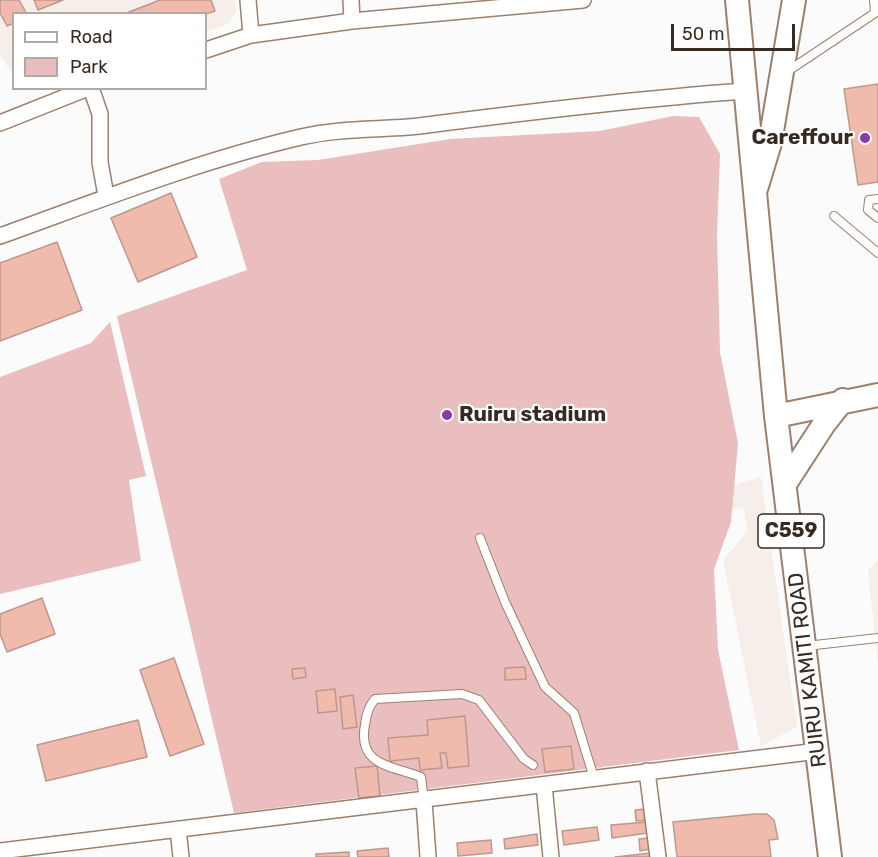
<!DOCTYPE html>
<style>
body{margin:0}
#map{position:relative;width:878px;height:857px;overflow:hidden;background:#fbfbfb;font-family:Rubik,sans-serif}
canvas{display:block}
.legend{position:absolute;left:12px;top:12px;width:195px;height:78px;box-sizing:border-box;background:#fff;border:2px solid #afaaa6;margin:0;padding:8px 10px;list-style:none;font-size:18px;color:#362a21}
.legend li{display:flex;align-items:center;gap:12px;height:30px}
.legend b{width:30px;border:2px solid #afaaa6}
.scale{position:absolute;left:671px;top:24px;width:124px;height:27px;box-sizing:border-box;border:3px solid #362a21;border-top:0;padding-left:8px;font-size:18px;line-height:21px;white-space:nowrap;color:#362a21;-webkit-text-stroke:4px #fff;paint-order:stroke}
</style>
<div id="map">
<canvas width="878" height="857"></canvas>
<ul class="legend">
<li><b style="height:8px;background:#fff"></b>Road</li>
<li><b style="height:16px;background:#eabdbe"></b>Park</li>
</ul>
<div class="scale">50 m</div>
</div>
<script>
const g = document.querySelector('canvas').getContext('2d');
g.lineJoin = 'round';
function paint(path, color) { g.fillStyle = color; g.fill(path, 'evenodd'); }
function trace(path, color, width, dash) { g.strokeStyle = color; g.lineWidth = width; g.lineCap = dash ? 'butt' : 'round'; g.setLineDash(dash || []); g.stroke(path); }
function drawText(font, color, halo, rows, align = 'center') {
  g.font = font + ' Rubik,sans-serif'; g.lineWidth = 4.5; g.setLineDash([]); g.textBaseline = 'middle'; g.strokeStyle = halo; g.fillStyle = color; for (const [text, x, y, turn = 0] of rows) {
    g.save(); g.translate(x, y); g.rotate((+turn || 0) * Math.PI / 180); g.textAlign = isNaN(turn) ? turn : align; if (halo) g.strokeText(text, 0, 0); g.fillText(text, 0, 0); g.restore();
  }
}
paint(new Path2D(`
 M0,0H235L237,11L228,24L206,32V14H14L13,74L0,56Z
 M761,477L797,727L761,746L723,560L748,531L743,507L714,514V491Z
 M878,559V667L868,570Z`), '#f6eee8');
paint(new Path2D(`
 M673,116L699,117L720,154L717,234L720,352L738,443L731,522L714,569L718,650L739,750L234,813L117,316L247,270L219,179L262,162L318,160L450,139L600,131Z
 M110,322L146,476L129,480L141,561L0,594V377L91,343Z`), '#eabdbe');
const building = new Path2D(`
 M0,0H19L27,14H14V23L7,26L0,13Z
 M34,0H63L38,10Z
 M160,0H211L215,11L206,14H124Z
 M878,84V182L858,185L844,89Z
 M171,193L197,257L138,282L111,218Z
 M57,242L82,310L0,341V263Z
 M42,598L55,634L7,652L0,634V614Z
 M174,658L204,744L170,756L140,670Z
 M525,667L526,679L505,680V668Z
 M305,668L306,677L293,679L292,669Z
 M335,689L337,711L318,713L316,691Z
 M353,695L357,727L343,729L340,697Z
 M465,716L469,766L448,768L446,753H440L442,768L420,770L419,758L390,761L388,738L428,735L427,720Z
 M138,720L147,757L46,781L37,745Z
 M571,746L574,769L545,772L542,749Z
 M377,766L380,796L359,798L355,768Z
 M645,809L647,820L636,821L635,810Z
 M755,814H767L774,820L778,839L769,840L771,857H677L673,822Z
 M647,822L648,833L612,838L611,825Z
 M597,827L599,840L564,845L562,831Z
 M537,834L538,845L505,849L504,839Z
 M649,838L650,849L640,851L639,839Z
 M491,840L492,853L458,856L457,843Z
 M388,848L389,857H358L357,851Z
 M349,852V857H316V854Z
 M651,853V857H615Z`);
paint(building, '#f0bbac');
trace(building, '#bd988e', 1.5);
const lane = new Path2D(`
 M788,71L875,13L874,0
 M878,199L869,200L868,210L878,218
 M834,216L878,253
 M480,538L505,602L545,687L574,713L594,778
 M806,646L878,638
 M424,801L421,777C394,766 357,767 365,725C366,715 368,707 375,699L462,694L479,700L524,759L533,765`);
const street = new Path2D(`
 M248,0L251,35
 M351,0L352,21
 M206,50L251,35L352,21L583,0
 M91,88L100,114V162L106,196
 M0,123L88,88
 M0,236C100,200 198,161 301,137C339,128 381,130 419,126C527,112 635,99 744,91
 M647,771L658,857
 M544,785L551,857
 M424,801L428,857
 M178,829L181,857
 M0,851L818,751`);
const primary = new Path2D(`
 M737,0L776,416L830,857
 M756,189L770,143L794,0
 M776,416L878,395
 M785,484L824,424L843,400`);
trace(lane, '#9d806c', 10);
trace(street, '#9d806c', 18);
trace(primary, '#9d806c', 26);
trace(lane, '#fff', 8);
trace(street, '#fff', 15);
trace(primary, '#fff', 22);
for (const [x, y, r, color] of [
 [865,138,6,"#8d39a7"],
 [447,415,6,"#8d39a7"]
]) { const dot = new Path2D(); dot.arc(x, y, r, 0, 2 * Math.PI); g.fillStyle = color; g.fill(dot); trace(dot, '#fff', 2); }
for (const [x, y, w] of [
 [791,531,66]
]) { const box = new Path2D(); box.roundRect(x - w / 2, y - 17, w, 34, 4.5); g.fillStyle = '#fff'; g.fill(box); trace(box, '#362a21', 1.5); }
drawText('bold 20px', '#362a21', null, [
 ["C559",791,531]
]);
drawText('bold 21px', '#362a21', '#fff', [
 ["Careffour",853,138],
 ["Ruiru stadium",459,415,"left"]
], 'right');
drawText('21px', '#362a21', '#fff', [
 ["RUIRU KAMITI ROAD",808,670,-97]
]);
</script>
